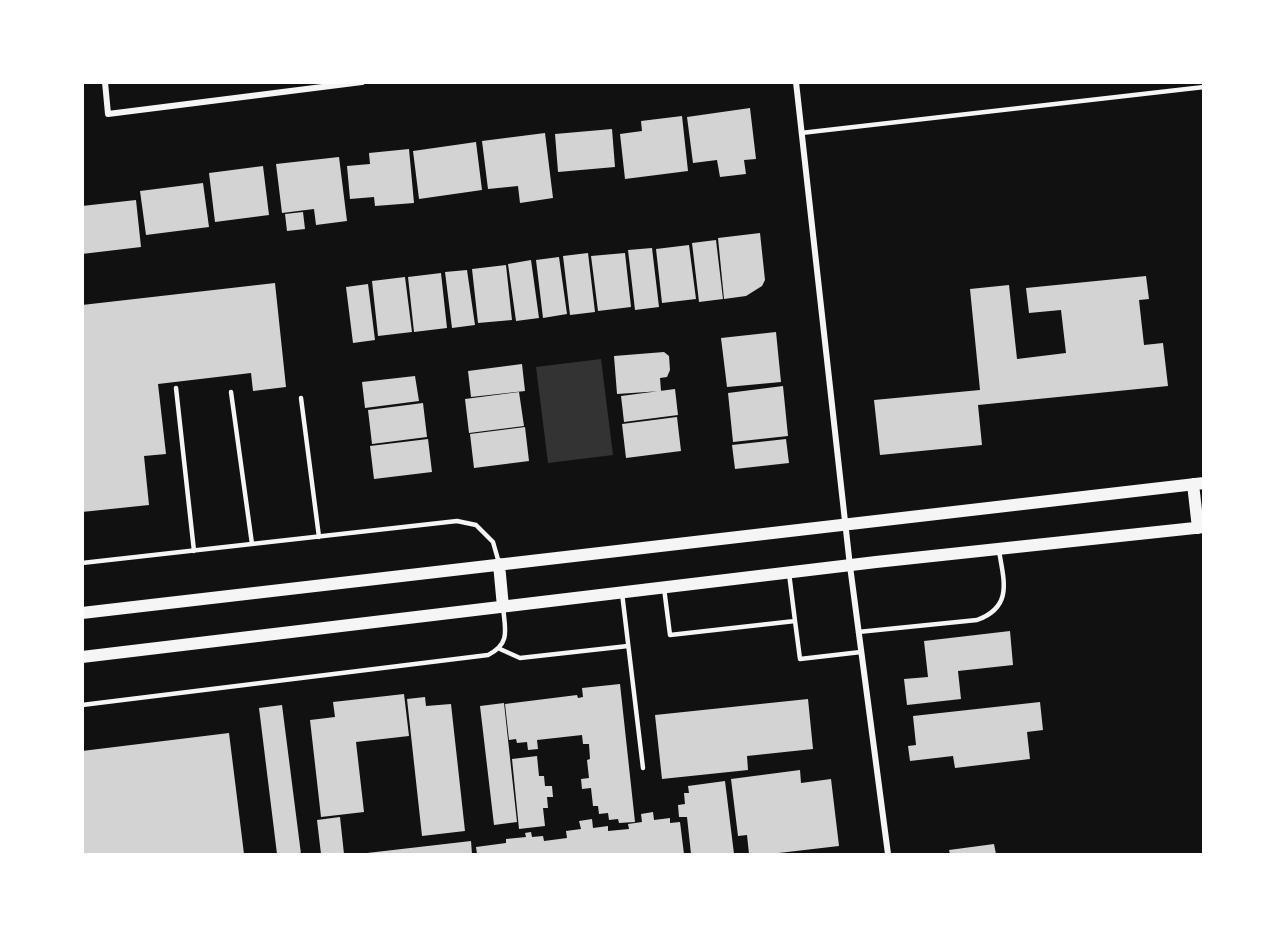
<!DOCTYPE html>
<style>
body{margin:0}
#map{position:relative;width:1286px;height:937px;overflow:hidden;background:#111;font-family:"Titillium Web",sans-serif}
canvas{display:block}
.frame{position:absolute;inset:0;border:84px solid #fff;pointer-events:none}
</style>
<div id="map">
<canvas width="1286" height="937"></canvas>
<div class="frame"></div>
</div>
<script>
const g = document.querySelector('canvas').getContext('2d');
g.lineJoin = 'round';
function paint(path, color) { g.fillStyle = color; g.fill(path, 'evenodd'); }
function trace(path, color, width, dash) { g.strokeStyle = color; g.lineWidth = width; g.lineCap = dash ? 'butt' : 'round'; g.setLineDash(dash || []); g.stroke(path); }
paint(new Path2D(`
 M601,359L613,455L548,463L536,367Z`), '#333');
paint(new Path2D(`
 M750,108L756,159L744,160L746,174L720,177L717,160L693,163L687,117Z
 M682,116L688,171L625,179L620,134L642,131L641,121Z
 M612,129L615,167L558,172L555,134Z
 M545,133L553,198L520,203L518,186L488,189L482,141Z
 M476,142L482,190L419,199L413,151Z
 M409,149L414,203L375,206L374,197L350,199L347,166L370,164L369,153Z
 M339,157L347,221L316,225L314,209L282,213L276,164Z
 M263,166L269,215L215,222L209,173Z
 M203,183L209,227L146,235L140,191Z
 M136,200L141,247L82,254V206Z
 M303,212L305,229L287,231L285,214Z
 M760,233L765,280L762,286L746,296L724,299L718,238Z
 M716,240L723,299L699,302L692,243Z
 M689,245L696,299L662,303L656,249Z
 M652,248L659,307L635,310L628,250Z
 M588,253L595,312L570,315L563,256Z
 M625,253L631,307L598,311L591,256Z
 M559,257L567,314L543,318L536,260Z
 M531,260L539,318L516,321L508,264Z
 M506,265L512,320L478,323L472,269Z
 M467,270L475,325L452,328L445,272Z
 M441,273L447,328L414,332L408,277Z
 M1146,276L1149,299L1139,300L1144,345L1163,343L1168,386L978,405L982,445L880,455L874,400L980,390L970,289L1009,285L1017,359L1066,353L1061,310L1029,313L1026,288Z
 M405,277L412,332L378,336L372,281Z
 M275,283L286,387L253,391L251,373L158,384L166,454L144,456L149,505L82,512V305Z
 M368,284L375,340L353,343L346,287Z
 M776,332L781,382L727,387L721,338Z
 M664,352L669,356L670,370L667,377L660,378L661,391L617,394L614,356Z
 M522,364L525,391L471,397L468,371Z
 M415,376L419,401L365,408L362,382Z
 M783,386L788,436L733,442L728,393Z
 M675,389L678,415L624,422L621,396Z
 M519,392L524,426L469,433L465,399Z
 M423,403L427,437L372,444L368,410Z
 M677,417L681,451L626,458L622,424Z
 M525,427L529,461L474,468L470,434Z
 M428,439L432,472L374,479L370,446Z
 M786,439L789,463L735,469L732,445Z
 M1010,631L1013,665L958,671L961,699L907,705L904,679L928,677L924,641Z
 M620,684L635,822L619,823L618,819L609,820L608,813L599,814L598,806H593L591,788L582,789L581,779L589,778L587,760L590,759L589,744H583L582,735L537,740L538,749L528,750L527,742L517,743L516,739L509,740L505,704L577,695L578,698L583,697L582,688Z
 M404,694L409,736L356,742L364,812L321,817L310,720L335,717L333,702Z
 M425,697L426,706L451,704L465,831L422,836L407,699Z
 M808,699L813,749L747,756L748,770L662,779L655,715Z
 M1040,702L1043,730L1027,732L1030,759L955,768L953,756L910,761L908,746L916,745L913,716Z
 M504,703L517,822L494,825L480,706Z
 M282,705L301,854H277L259,708Z
 M229,733L244,854H82V751Z
 M537,756L539,776H544L545,786H552L553,797H547L548,808H543L545,826L519,829L512,759Z
 M800,770L801,783L831,779L839,846L770,854H749L747,835L738,836L731,779Z
 M725,781L734,854H691L687,817H679L678,805L685,804L684,793H689L688,786Z
 M653,812L654,820L670,818V823L680,822L684,854H477L476,847L506,843V839L526,837L525,833L531,832L532,837L543,836L544,841L567,838L566,831L581,829L579,821L592,819L593,828L608,826V831L629,829L628,824L642,822L641,814Z
 M340,817L344,854H321L317,820Z
 M471,841L472,854H367V853Z
 M994,844L996,854H950L949,850Z`), '#d3d3d3');
trace(new Path2D(`
 M801,133L1204,87
 M176,388L194,551
 M231,392L252,544
 M301,398L319,537
 M82,563L457,521L476,525L493,542L499,563
 M789,573L795,621
 M664,588L670,635L795,621L800,659L861,652
 M622,593L643,768
 M858,632L977,620C1013,607 1004,581 999,551
 M500,649L520,658L628,646
 M82,705L488,655C511,644 505,629 503,607`), '#f5f5f5', 4.5);
trace(new Path2D(`
 M105,82L108,114L362,82
 M796,82L850,566L888,854`), '#f5f5f5', 6);
trace(new Path2D(`
 M1193,484L1198,528
 M499,564L503,607
 M82,613L1204,483
 M82,657L876,562L1204,527`), '#f5f5f5', 12);
</script>
